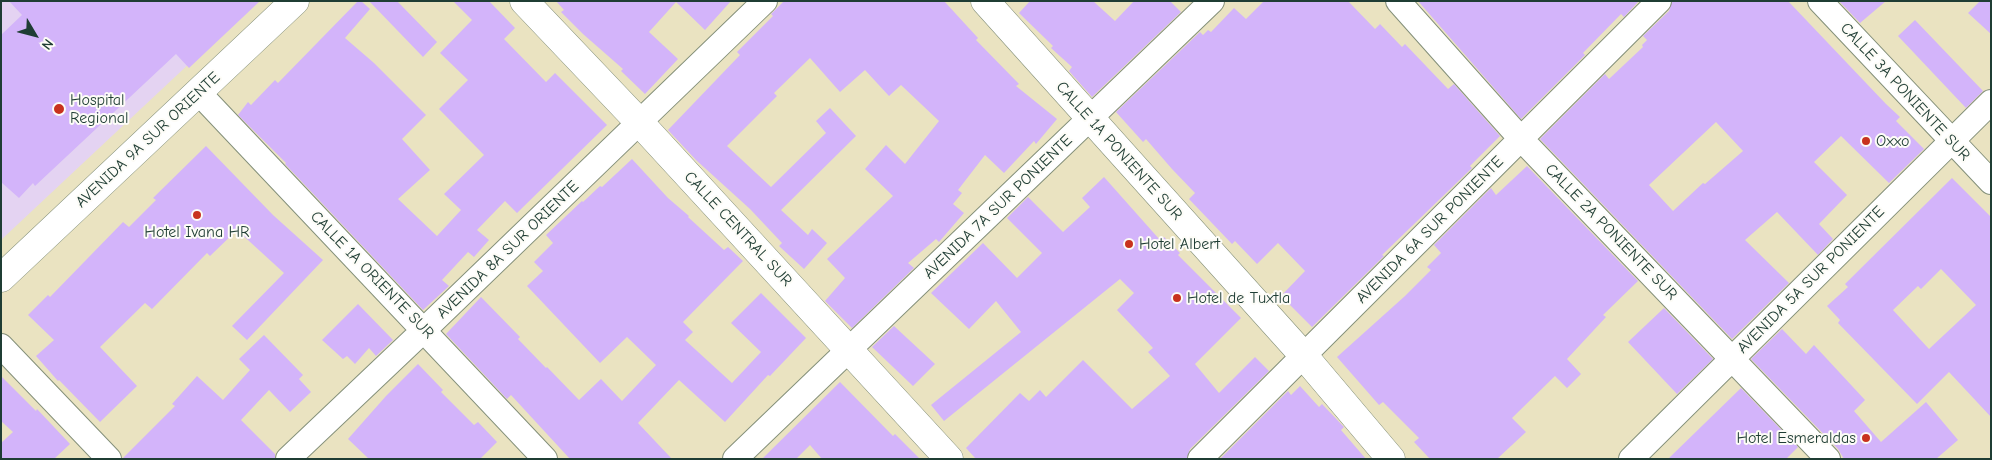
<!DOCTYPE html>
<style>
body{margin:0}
#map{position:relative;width:1992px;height:460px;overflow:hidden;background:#eae3c1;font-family:"Comic Neue",sans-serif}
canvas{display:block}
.frame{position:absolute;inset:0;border:2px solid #1f3d34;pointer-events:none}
.north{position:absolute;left:10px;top:10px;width:50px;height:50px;-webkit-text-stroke:4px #fdfcf7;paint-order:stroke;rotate:127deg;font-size:14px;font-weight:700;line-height:20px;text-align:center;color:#1f3d34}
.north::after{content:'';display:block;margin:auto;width:18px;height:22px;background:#1f3d34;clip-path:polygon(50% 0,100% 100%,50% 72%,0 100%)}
</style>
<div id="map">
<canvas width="1992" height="460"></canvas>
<div class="frame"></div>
<div class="north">N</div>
</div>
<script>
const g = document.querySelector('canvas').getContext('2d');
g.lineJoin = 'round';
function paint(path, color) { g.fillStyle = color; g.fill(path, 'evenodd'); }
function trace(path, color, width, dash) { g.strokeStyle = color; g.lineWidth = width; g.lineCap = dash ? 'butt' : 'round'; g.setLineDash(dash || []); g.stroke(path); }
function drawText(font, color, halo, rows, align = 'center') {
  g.font = font + ' "Comic Neue",sans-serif'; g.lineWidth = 4; g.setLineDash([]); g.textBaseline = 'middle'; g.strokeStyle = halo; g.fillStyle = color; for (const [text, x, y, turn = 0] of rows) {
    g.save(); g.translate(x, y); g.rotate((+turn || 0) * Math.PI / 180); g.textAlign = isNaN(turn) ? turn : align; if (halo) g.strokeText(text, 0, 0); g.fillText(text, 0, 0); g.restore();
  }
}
paint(new Path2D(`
 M1,1H256L1,240Z`), '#e4d3f2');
paint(new Path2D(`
 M9,1H260L189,68L176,54L35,186L33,183L19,198L1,182V35L22,15Z
 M358,1H361L370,9L345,38L374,63L426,115L402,139L430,170L398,199L437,236L461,210L444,194L484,155L439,109L468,80L440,53L472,20L453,1H489L515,28L504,39L546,82L555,73L607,125L517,213L505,201L477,230L489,240L474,257L468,252L442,280L449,286L423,310L285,164L286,163L238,115L248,102L251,105L275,80L278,83Z
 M369,1H397L437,42L423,57Z
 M556,1H731L705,30L676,2L649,32L678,59L645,94L621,71L623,69L583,34L561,12L564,10Z
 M784,1H944L978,38L976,40L1019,84L1016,86L1057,119L1036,144L1034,141L1004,173L985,155L958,190L962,193L953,204L964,213L939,242L936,239L908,263L914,268L852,328L825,301L845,278L827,259L893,196L865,169L886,145L905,164L939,121L901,85L889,96L865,70L840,92L810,58L774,93L777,96L727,146L771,187L826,133L816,121L830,108L856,136L781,210L808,235L812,229L827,243L804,269L779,246L782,243L750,209L696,160L668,130L740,55L737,52L773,16L771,14Z
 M1030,1H1093L1115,21L1134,1H1170L1181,12L1092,97L1069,71L1072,67L1051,48L1053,46L1019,13Z
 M1264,1H1348L1375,29L1380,24L1402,47L1405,44L1448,89L1454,84L1500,136L1470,166L1472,168L1382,255L1384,256L1312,327L1281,296L1305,271L1278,243L1257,264L1235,241L1232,244L1189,199L1195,193L1172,169L1146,139L1143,142L1116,112L1200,32L1203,35L1208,30L1211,32L1234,8L1246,19Z
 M1418,1H1639L1624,17L1621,14L1583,53L1585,55L1521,119Z
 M1672,1H1788L1886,104L1900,117L1896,121L1924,149L1889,183L1841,136L1814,162L1847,195L1819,224L1833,239L1818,255L1777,212L1745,240L1789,283L1732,339L1540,139L1605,74L1609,79L1643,47L1642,45L1647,40L1643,36L1669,11ZM1716,122L1743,151L1705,184L1703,183L1673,211L1649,185Z
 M1839,1H1886L1860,23Z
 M1980,1H1991V34L1968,13Z
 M1915,20L1983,91L1966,108L1898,36Z
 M206,146L273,215L323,260L247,340L232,326L284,273L237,230L210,256L207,253L152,309L145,303L100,347L137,386L100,422L59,380L58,381L36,356L54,340L28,315L48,295L50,297L123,222L129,227L156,200L153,198Z
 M632,159L668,198L689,216L688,217L724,250L728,247L743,261L683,322L693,332L685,340L732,383L761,352L731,323L761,293L806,338L770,376L768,375L725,422L679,380L638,423L672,459H570L511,395L507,399L446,334L481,297L520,337L518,339L546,368L547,367L579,400L601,379L622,401L656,365L627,337L600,363L527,286L543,271L534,262L553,243L546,235L582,201L583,202L600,186L602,187Z
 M1527,166L1638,281L1603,315L1606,317L1567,359L1581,374L1567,388L1555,376L1512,418L1526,432L1497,459H1430L1414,442L1419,438L1383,402L1379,405L1337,357L1405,296L1431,270L1427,267L1441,253L1434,245L1491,188L1496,195Z
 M1104,177L1160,240L1164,237L1180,253L1178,255L1241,318L1195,364L1219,393L1255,357L1269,371L1190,449L1187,459H976L966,448L1020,393L1029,401L1040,390L1046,397L1083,360L1132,409L1170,376L1148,352L1153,348L1117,310L1134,293L1120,279L944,421L931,405L1021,332L996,301L969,329L931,293L983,243L1017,278L1042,253L1007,218L1028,197L1063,232L1090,207L1082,198Z
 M1952,178L1991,217V417L1949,372L1917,404L1838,323L1840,320L1827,306L1848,287L1845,284ZM1941,269L1976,305L1929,349L1893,310L1918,286L1921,289Z
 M358,304L393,340L376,356L369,348L355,364L347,356L343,359L322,340Z
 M1664,308L1713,359L1677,394L1628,342Z
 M894,326L935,364L913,386L872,347Z
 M1782,329L1806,354L1814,345L1865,400L1854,411L1881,442L1926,402L1958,440L1936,459H1844L1838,449L1751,359Z
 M264,335L303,375L299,379L311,392L290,412L269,390L241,420L275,454V459H122L175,406L172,404L197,376L223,400L250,370L239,359Z
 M418,364L443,390L441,392L474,425L478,422L497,442L480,459H369L348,439L386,396Z
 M1,376L36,411L37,409L70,444L54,459H1V443L13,432L1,421Z
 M840,382L893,436L895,434L920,459H822L810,445L796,459H762Z
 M1300,386L1319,407L1322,404L1342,425L1344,427L1341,430L1366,459H1220L1288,391L1291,395Z
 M1741,388L1798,447L1786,459H1668Z`), '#d3b4fa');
const minor = new Path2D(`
 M1398,1L1521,139L1828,459
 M1820,1L1991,182
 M198,92L545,459
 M1,346L109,459
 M288,459L424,330L765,1
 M735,459L1212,1
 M1200,459L1659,1
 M1631,459L1991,102`);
const secondary = new Path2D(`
 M524,1L640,123L949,459
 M985,1L1304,356L1391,459
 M1,278L295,1`);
trace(minor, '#84907a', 26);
trace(secondary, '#84907a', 29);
trace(minor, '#fff', 24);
trace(secondary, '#fff', 28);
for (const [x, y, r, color] of [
 [59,109,6,"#c8321e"],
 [1866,141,5,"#c8321e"],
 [197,215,5,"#c8321e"],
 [1129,244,5,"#c8321e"],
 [1177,298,5,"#c8321e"],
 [1866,438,5,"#c8321e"]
]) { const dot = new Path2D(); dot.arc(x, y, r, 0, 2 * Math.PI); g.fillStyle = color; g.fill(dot); trace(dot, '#fdfcf7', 2); }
drawText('16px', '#1f3d34', '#fdfcf7', [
 ["CALLE 3A PONIENTE SUR",1905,92,47],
 ["AVENIDA 9A SUR ORIENTE",148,140,-43],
 ["CALLE 1A PONIENTE SUR",1119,151,48],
 ["AVENIDA 7A SUR PONIENTE",998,207,-44],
 ["CALLE CENTRAL SUR",738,229,47],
 ["AVENIDA 6A SUR PONIENTE",1430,230,-45],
 ["CALLE 2A PONIENTE SUR",1611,232,46],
 ["AVENIDA 8A SUR ORIENTE",508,250,-44],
 ["CALLE 1A ORIENTE SUR",372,275,46],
 ["AVENIDA 5A SUR PONIENTE",1811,280,-45]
]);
drawText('16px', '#1f3d34', '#fdfcf7', [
 ["Hospital",70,100],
 ["Regional",70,118],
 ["Oxxo",1876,141],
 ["Hotel Ivana HR",197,232,"center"],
 ["Hotel Albert",1139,244],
 ["Hotel de Tuxtla",1187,298],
 ["Hotel Esmeraldas",1856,438,"right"]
], 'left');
</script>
